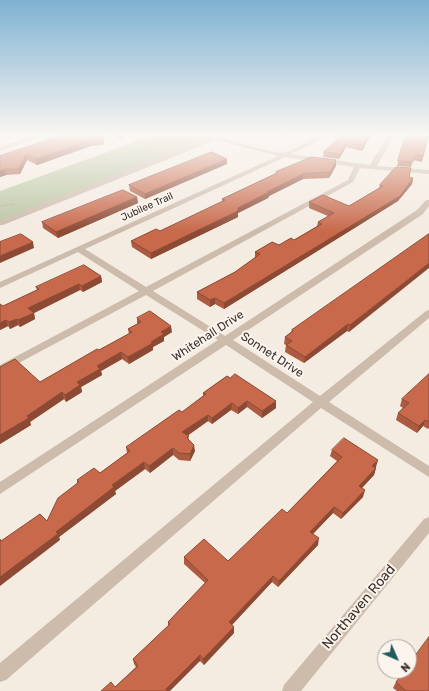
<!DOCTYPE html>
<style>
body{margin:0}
#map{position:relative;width:429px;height:691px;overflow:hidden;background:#f4ebe1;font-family:Rubik,sans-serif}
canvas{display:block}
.north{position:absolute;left:377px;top:639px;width:40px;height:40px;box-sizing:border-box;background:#fbf5ee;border:1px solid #aea6a0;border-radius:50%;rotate:135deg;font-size:11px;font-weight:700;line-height:16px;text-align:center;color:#3b302b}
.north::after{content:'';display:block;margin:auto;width:14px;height:18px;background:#1f5a5e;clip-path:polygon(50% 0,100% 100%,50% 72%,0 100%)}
</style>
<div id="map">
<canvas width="429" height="691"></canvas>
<div class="north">N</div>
</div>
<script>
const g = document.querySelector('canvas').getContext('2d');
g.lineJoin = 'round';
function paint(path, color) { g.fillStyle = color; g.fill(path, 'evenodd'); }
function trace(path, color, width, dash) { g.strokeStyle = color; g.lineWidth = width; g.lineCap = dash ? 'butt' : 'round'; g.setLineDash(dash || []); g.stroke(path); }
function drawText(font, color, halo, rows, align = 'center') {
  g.font = font + ' Rubik,sans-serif'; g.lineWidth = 4; g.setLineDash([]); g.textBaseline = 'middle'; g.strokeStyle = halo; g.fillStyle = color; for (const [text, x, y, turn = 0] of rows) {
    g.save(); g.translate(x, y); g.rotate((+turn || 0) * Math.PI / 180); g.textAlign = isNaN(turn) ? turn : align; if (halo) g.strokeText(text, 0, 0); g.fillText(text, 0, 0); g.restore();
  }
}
paint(new Path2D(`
 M154,135H218L0,221V191Z`), '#b8c4a0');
trace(new Path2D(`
 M140,154L182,135
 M0,206L15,204`), '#b9a596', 1.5, [1.5, 1.5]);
paint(new Path2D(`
 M35,135H45L0,151V147Z
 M213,135H225L221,137C233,141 276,155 286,152C299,148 312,135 326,135L313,144L291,154L370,165L388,135H394L377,166L429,170V174L360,168L353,182L153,291L225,336L417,210L426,200H429V206L423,214L233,340L320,396L426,311L429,310V318L329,402L429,466V477L321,408L6,680L0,682V663L313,402L226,345L0,494V482L218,340L146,295L0,373V365L139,291L78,252L0,288V282L278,156L216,140L3,225H0V220ZM285,157L354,167L348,180L146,287L85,249Z
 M429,517V533L301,691H282L284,685L424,519Z`), '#cdbbac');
paint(new Path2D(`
 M105,135L103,145L91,146L37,165L27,160L20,174L6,175L0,177V156Z
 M113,135H122L123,140Z
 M279,135H289L285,137Z
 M342,135H371L362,151L346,147L339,159L323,157L324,152Z
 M406,135H429V139H428L422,162L413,160L411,167L397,166Z
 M336,160V166L329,178L303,179L269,196L268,198L238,213V217L151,259L132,247L131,241L160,231L222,202V199L276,174V172Z
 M227,164L145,199L130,191L129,185Z
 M409,177L413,178L412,184L398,201L224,309L215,304L210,307L197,299V292L235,272L255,258V252L279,245L294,240L317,226L318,222L328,216L309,208V202L349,206L379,188L380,185Z
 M137,197L138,203L58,238L43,228L42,222Z
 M429,234L349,332L347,331L304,363L285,352L286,345L284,344L285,337L291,332L292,330Z
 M101,276L102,282L83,292L80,290L34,313L35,319L20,327L18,325L10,329L8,326L0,330L3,306L37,290L36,287Z
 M137,318L172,332L164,337V341L153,347V350L129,364L122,359L101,371L102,375L81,387L82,392L66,402L64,399L30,422L31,425L0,444V367L40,382L99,350L129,334L128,329L137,324Z
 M429,374V428L428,429L423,426L417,433L396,420L398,413L403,408L400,406L402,399Z
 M227,376L276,408L262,418L247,407L238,414L231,410L212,424L208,421L188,435L189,440L195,451L190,461L179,460L173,455L150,473L145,469L115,491L116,494L59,537L60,540L1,541L47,521L77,483V480L100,473L127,453L126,447L182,412L203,396V393Z
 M332,450L376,467L374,475L362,488L363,497L341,519L333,513L313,534L318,545L278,587L272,582L232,625L234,633L204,665L200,661L115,687L136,667L134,664L133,659L168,626V622L205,583L184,564V557L228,561L287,513L337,461L330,456Z
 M396,682L429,691H397L393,688Z`), '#ac5a40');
paint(new Path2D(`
 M103,135H105L103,145L102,140Z
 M369,135H371L362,151L363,146Z
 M90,140L91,146L37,165L36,159Z
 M347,142L346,147L339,159L340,154Z
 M26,154L27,160L20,174L19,169Z
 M227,159V164L145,199V194Z
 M336,160V166L329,178L330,172Z
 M5,169L6,175L0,177V171Z
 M303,174V179L269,196L268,198L238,213V217L151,259V253L238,208L267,192Z
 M413,178L412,184L398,201L224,309V303Z
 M137,197L138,203L58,238L56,232Z
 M33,242L34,248L0,263V256Z
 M429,263V268L349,332L350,325Z
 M101,276L102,282L83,292L82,286Z
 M79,284L80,290L34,313L35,319L20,327L18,320L28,308Z
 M215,298V304L210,307V300Z
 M17,319L18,325L10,329L9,322Z
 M6,320L8,326L0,330V323Z
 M348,324L347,331L304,363L305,357Z
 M171,326L172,332L164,337V341L153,347V350L129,364L128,357L151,342L161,332Z
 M121,352L122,359L101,371L102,375L81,387L82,392L66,402L65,395L77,382L97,366Z
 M62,392L64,399L30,422L31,425L0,444V435L27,416Z
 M247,401V407L238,414V408Z
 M276,401V408L262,418V411Z
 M232,403L231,410L212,424V418Z
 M208,415V421L183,439L182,432Z
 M425,420L423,426L417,433L419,426Z
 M194,445L195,451L190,461V454Z
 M173,448V455L150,473L149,466Z
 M378,460L376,467L371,472L372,466Z
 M144,462L145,469L115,491L116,494L59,537L60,540L0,586V577L112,485Z
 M376,468L374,475L357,493L359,486Z
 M365,490L363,497L341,519L343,513Z
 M334,507L333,513L309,538L310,532Z
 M319,538L318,545L278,587L279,581Z
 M273,576L272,582L229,628V622Z
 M234,627V633L204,665L203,659Z
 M200,655V661L170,691H166V689Z`), '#8c4a34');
const building = new Path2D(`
 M63,135H103L102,140H90L36,159L26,154L19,169H5L0,171V156Z
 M342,135H369L363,146L347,142L340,154L324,152Z
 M406,135H428L423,156L415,155L413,162L398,161Z
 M212,152L227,159L145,194L129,185Z
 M312,157L336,160L330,172L303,174L267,192H269L238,208V211L151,253L131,241L156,229L160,231L225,200L222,199L277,173L276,172Z
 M396,167L411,168L409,177L413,178L400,196L224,303L215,298L210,300L197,292L235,272L260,254L255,252L272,242L279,245L291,238L294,240L322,224L318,222L334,213L309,202L323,195L349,206L383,186L380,185Z
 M123,190L137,197L56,232L42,222Z
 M21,234L33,242L0,256V242Z
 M429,234V263L350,325L348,324L305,357L286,345L292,341L285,337L293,331L292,330Z
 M84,265L101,276L82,286L79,284L28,308L34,313L18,320L17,319L9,322L6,320L0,323V304L3,306L39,289L36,287Z
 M150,311L171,326L161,332L164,334L151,342L153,343L128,357L121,352L97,366L100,369L77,382L80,385L65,395L62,392L27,416L29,418L0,435V367L15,359L40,382L97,349L99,350L132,332L128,329L141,322L137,318Z
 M235,374L276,401L262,411L247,401L238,408L232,403L212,418L208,415L182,432L189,436L187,438L194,445L190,454L179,453L173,448L149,466L144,462L112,485L114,487L56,532L58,534L0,577V539L1,541L40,514L47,521L58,498L79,482L77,480L94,468L100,473L130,451L126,447L179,410L182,412L206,394L203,393L227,376L230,378Z
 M429,374V422L425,420L419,426L398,413L409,403L402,399Z
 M344,438L378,460L372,466L376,468L359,486L365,490L343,513L334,507L310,532L319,538L279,581L273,576L229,622L234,627L203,659L200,655L166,689L167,691H101L111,682L115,687L138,666L133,659L170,624L168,622L208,580L184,557L204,539L228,561L282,509L287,513L342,457L332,450Z
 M429,637V691H406L396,682L404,671H409V664Z`);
paint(building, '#c8694b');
trace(building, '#8c4a34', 1);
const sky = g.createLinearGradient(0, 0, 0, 232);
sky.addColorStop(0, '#7eb2d2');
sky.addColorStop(0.58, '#faf6f2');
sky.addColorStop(1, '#faf6f200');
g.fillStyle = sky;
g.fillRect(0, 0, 429, 232);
drawText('10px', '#3b302b', '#fbf5ee', [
 ["Jubilee Trail",147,207,-24]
]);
drawText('12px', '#3b302b', '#fbf5ee', [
 ["Whitehall Drive",208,336,-33],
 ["Sonnet Drive",272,355,33]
]);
drawText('14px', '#3b302b', '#fbf5ee', [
 ["Northaven Road",359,607,-50]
]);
</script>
